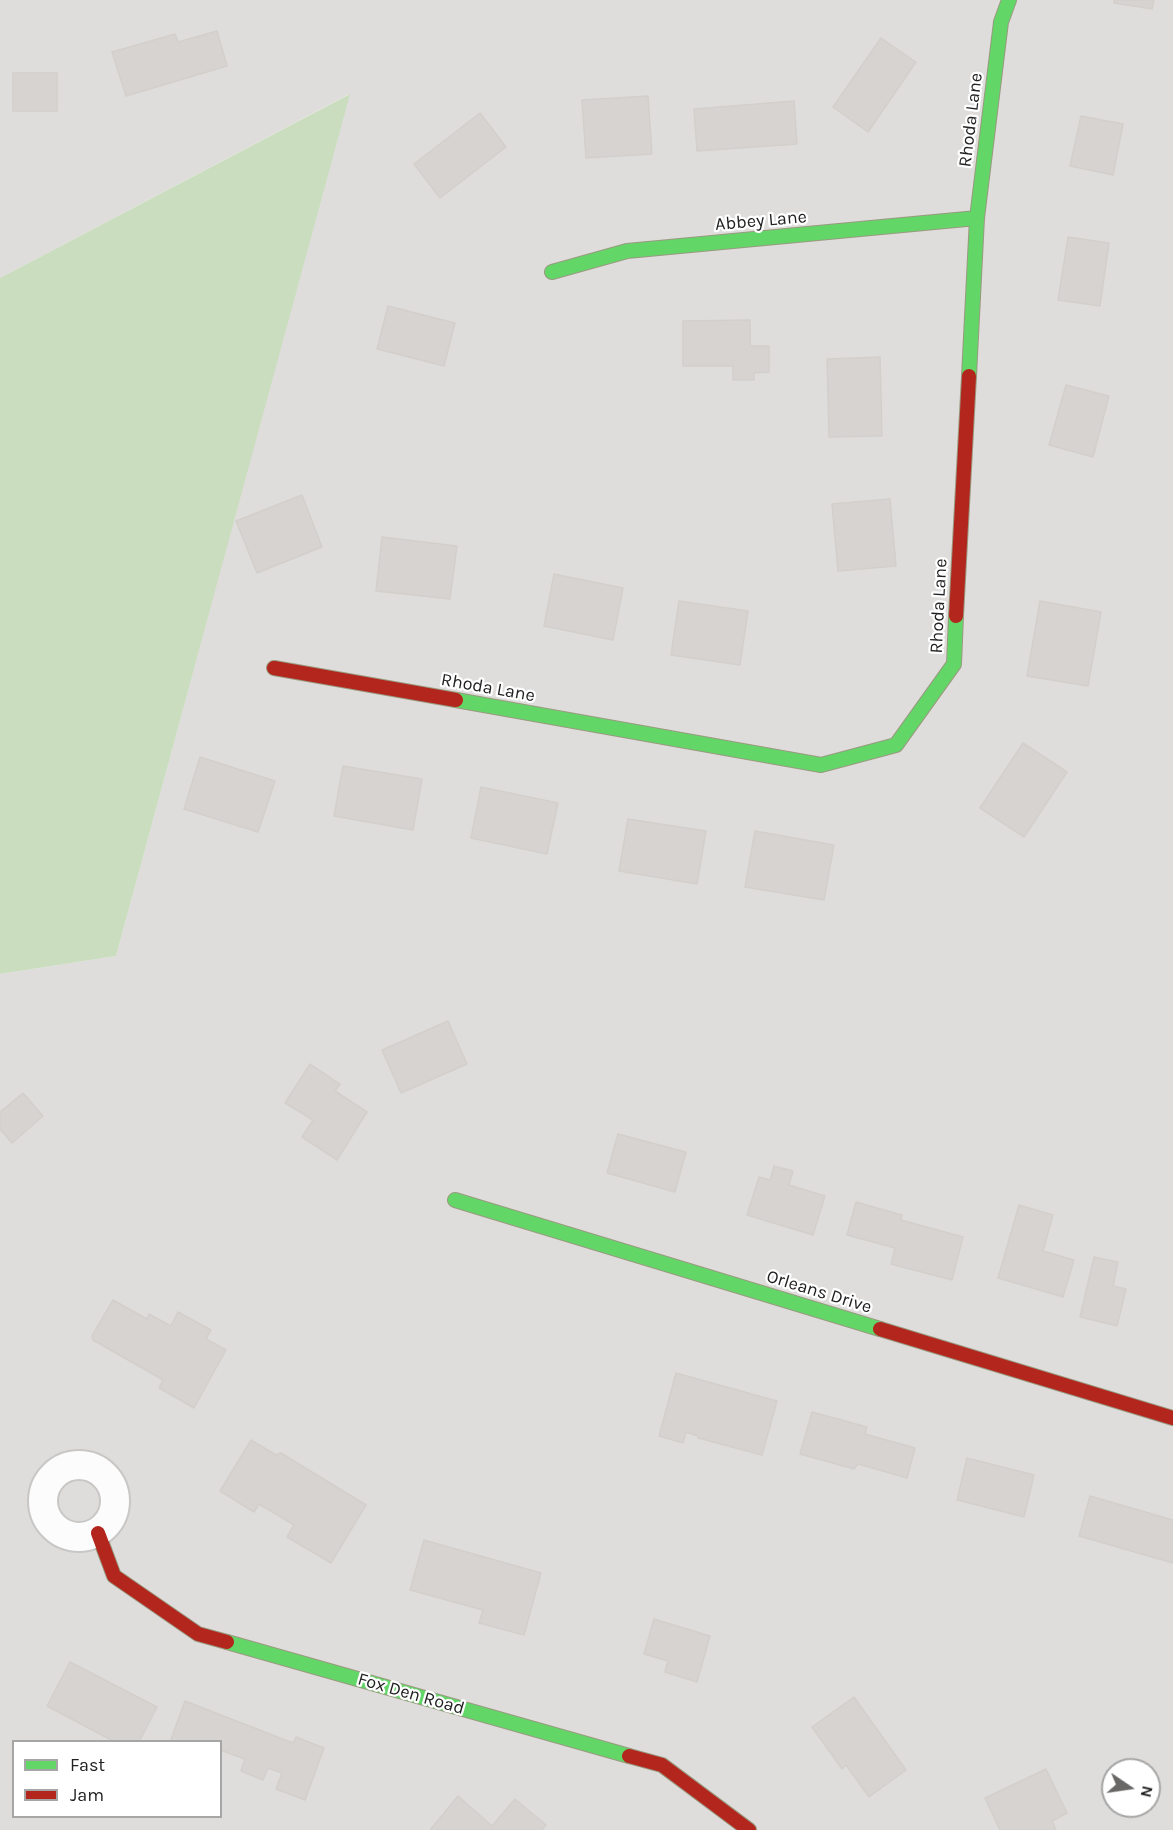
<!DOCTYPE html>
<style>
body{margin:0}
#map{position:relative;width:1173px;height:1830px;overflow:hidden;background:#f0edea;font-family:Karla,sans-serif}
canvas{display:block}
.legend{position:absolute;left:12px;top:1740px;width:210px;height:78px;box-sizing:border-box;background:#fff;border:2px solid #a6a6a6;margin:0;padding:8px 10px;list-style:none;font-size:18px;color:#212121}
.legend li{display:flex;align-items:center;gap:12px;height:30px}
.legend b{width:30px;border:2px solid #a6a6a6}
.north{position:absolute;left:1101px;top:1758px;width:60px;height:60px;box-sizing:border-box;background:#fff;border:2px solid #a6a6a6;border-radius:50%;rotate:103deg;font-size:16px;font-weight:700;line-height:24px;text-align:center;color:#212121}
.north::after{content:'';display:block;margin:auto;width:21px;height:27px;background:#696867;clip-path:polygon(50% 0,100% 100%,50% 72%,0 100%)}
</style>
<div id="map">
<canvas width="1173" height="1830"></canvas>
<ul class="legend">
<li><b style="height:8px;background:#63d668"></b>Fast</li>
<li><b style="height:8px;background:#b3261e"></b>Jam</li>
</ul>
<div class="north">N</div>
</div>
<script>
const g = document.querySelector('canvas').getContext('2d');
g.lineJoin = 'round';
function paint(path, color) { g.fillStyle = color; g.fill(path, 'evenodd'); }
function trace(path, color, width, dash) { g.strokeStyle = color; g.lineWidth = width; g.lineCap = dash ? 'butt' : 'round'; g.setLineDash(dash || []); g.stroke(path); }
function drawText(font, color, halo, rows, align = 'center') {
  g.font = font + ' Karla,sans-serif'; g.lineWidth = 4.5; g.setLineDash([]); g.textBaseline = 'middle'; g.strokeStyle = halo; g.fillStyle = color; for (const [text, x, y, turn = 0] of rows) {
    g.save(); g.translate(x, y); g.rotate((+turn || 0) * Math.PI / 180); g.textAlign = isNaN(turn) ? turn : align; if (halo) g.strokeText(text, 0, 0); g.fillText(text, 0, 0); g.restore();
  }
}
paint(new Path2D(`
 M0,0H1173V1830H0V974L116,956L349,94L0,278ZM14,1742H220V1816H14ZM1113,1770H1149V1806H1113Z`), '#dfdddb');
paint(new Path2D(`
 M350,94L116,956L0,974V278Z`), '#cadebf');
const building = new Path2D(`
 M1114,0H1154L1152,9L1114,3Z
 M217,31L227,66L126,96L112,52L175,34L178,42Z
 M881,38L916,62L868,132L833,107Z
 M13,73H57V111H13Z
 M648,96L652,154L586,158L582,100Z
 M794,101L797,144L697,151L694,109Z
 M480,113L506,147L440,198L414,164Z
 M1081,116L1123,124L1113,175L1070,166Z
 M1068,237L1109,243L1100,306L1058,300Z
 M388,306L455,323L444,366L377,349Z
 M750,320V346H769V372L754,373V380H733V366H683V321Z
 M880,357L882,436L829,437L827,359Z
 M1066,385L1109,396L1093,457L1049,445Z
 M302,495L322,547L257,573L236,521Z
 M890,499L896,566L838,571L832,504Z
 M382,537L457,546L450,599L376,591Z
 M554,574L623,588L613,640L544,626Z
 M679,601L748,611L740,665L671,655Z
 M1040,601L1101,612L1088,686L1027,676Z
 M1023,743L1067,772L1024,837L980,808Z
 M200,757L275,781L258,832L184,809Z
 M343,766L422,779L413,830L334,816Z
 M481,787L558,803L547,854L471,838Z
 M628,819L706,831L697,884L619,871Z
 M755,831L834,845L824,900L745,887Z
 M448,1021L467,1064L401,1093L382,1050Z
 M310,1064L340,1084L335,1091L367,1112L337,1160L302,1137L313,1120L285,1103Z
 M23,1093L43,1116L12,1143L0,1129V1112Z
 M618,1134L686,1152L675,1192L607,1173Z
 M774,1166L793,1171L789,1185L825,1196L813,1235L747,1215L759,1177L770,1180Z
 M856,1202L902,1215L901,1220L963,1237L952,1280L891,1264L895,1248L847,1235Z
 M1019,1205L1053,1215L1043,1251L1074,1260L1063,1297L998,1278Z
 M1094,1257L1118,1262L1113,1286L1126,1289L1117,1326L1080,1317Z
 M113,1300L147,1319L149,1314L171,1326L178,1312L211,1330L206,1339L226,1350L194,1408L159,1388L163,1380L93,1340L92,1336Z
 M676,1373L777,1401L762,1455L698,1438V1436L686,1432L683,1443L659,1436Z
 M812,1412L867,1427L865,1434L915,1448L907,1478L858,1464L854,1469L800,1454Z
 M251,1440L276,1455L281,1453L366,1505L331,1563L287,1537L294,1525L259,1504L254,1512L220,1491Z
 M967,1458L1034,1475L1024,1517L957,1500Z
 M1090,1496L1173,1520V1563L1079,1536Z
 M424,1540L541,1573L524,1635L479,1623L483,1610L410,1590Z
 M654,1619L710,1636L697,1682L665,1672L668,1661L644,1654Z
 M70,1662L157,1707L139,1742H115L47,1706Z
 M854,1697L906,1770L869,1797L846,1765L842,1769L812,1727Z
 M185,1701L293,1743L296,1737L324,1748L305,1800L276,1789L282,1773L268,1768L263,1780L241,1771L245,1759L220,1750V1742H170Z
 M1046,1769L1067,1813L1052,1821L1056,1830H1000L985,1798Z
 M458,1796L492,1826L515,1799L546,1825L542,1830H430Z`);
paint(building, '#d6d3d1');
trace(building, '#d3cfcb', 1.5);
const street = new Path2D(`
 M43 1501a36 36 0 1 1 72 0a36 36 0 1 1-72 0Z`);
const fast = new Path2D(`
 M552,272L627,251L977,218
 M969,376L977,218L1001,22L1009,0
 M456,700L821,765L896,745L954,664L956,616
 M455,1200L880,1329
 M227,1642L629,1756`);
const jam = new Path2D(`
 M956,616L969,376
 M274,668L456,700
 M880,1329L1173,1418
 M98,1533L114,1576L198,1634L227,1642
 M629,1756L662,1765L749,1830`);
trace(street, '#c8c7c6', 32);
trace(fast, '#999a80', 16);
trace(jam, '#999a80', 16);
trace(street, '#fdfcfc', 28);
trace(fast, '#63d668', 14);
trace(jam, '#b3261e', 14);
drawText('18px', '#212121', '#fff', [
 ["Rhoda Lane",971,120,-83],
 ["Abbey Lane",761,221,-5],
 ["Rhoda Lane",939,606,-87],
 ["Rhoda Lane",488,688,10],
 ["Orleans Drive",819,1292,17],
 ["Fox Den Road",411,1694,16]
]);
</script>
